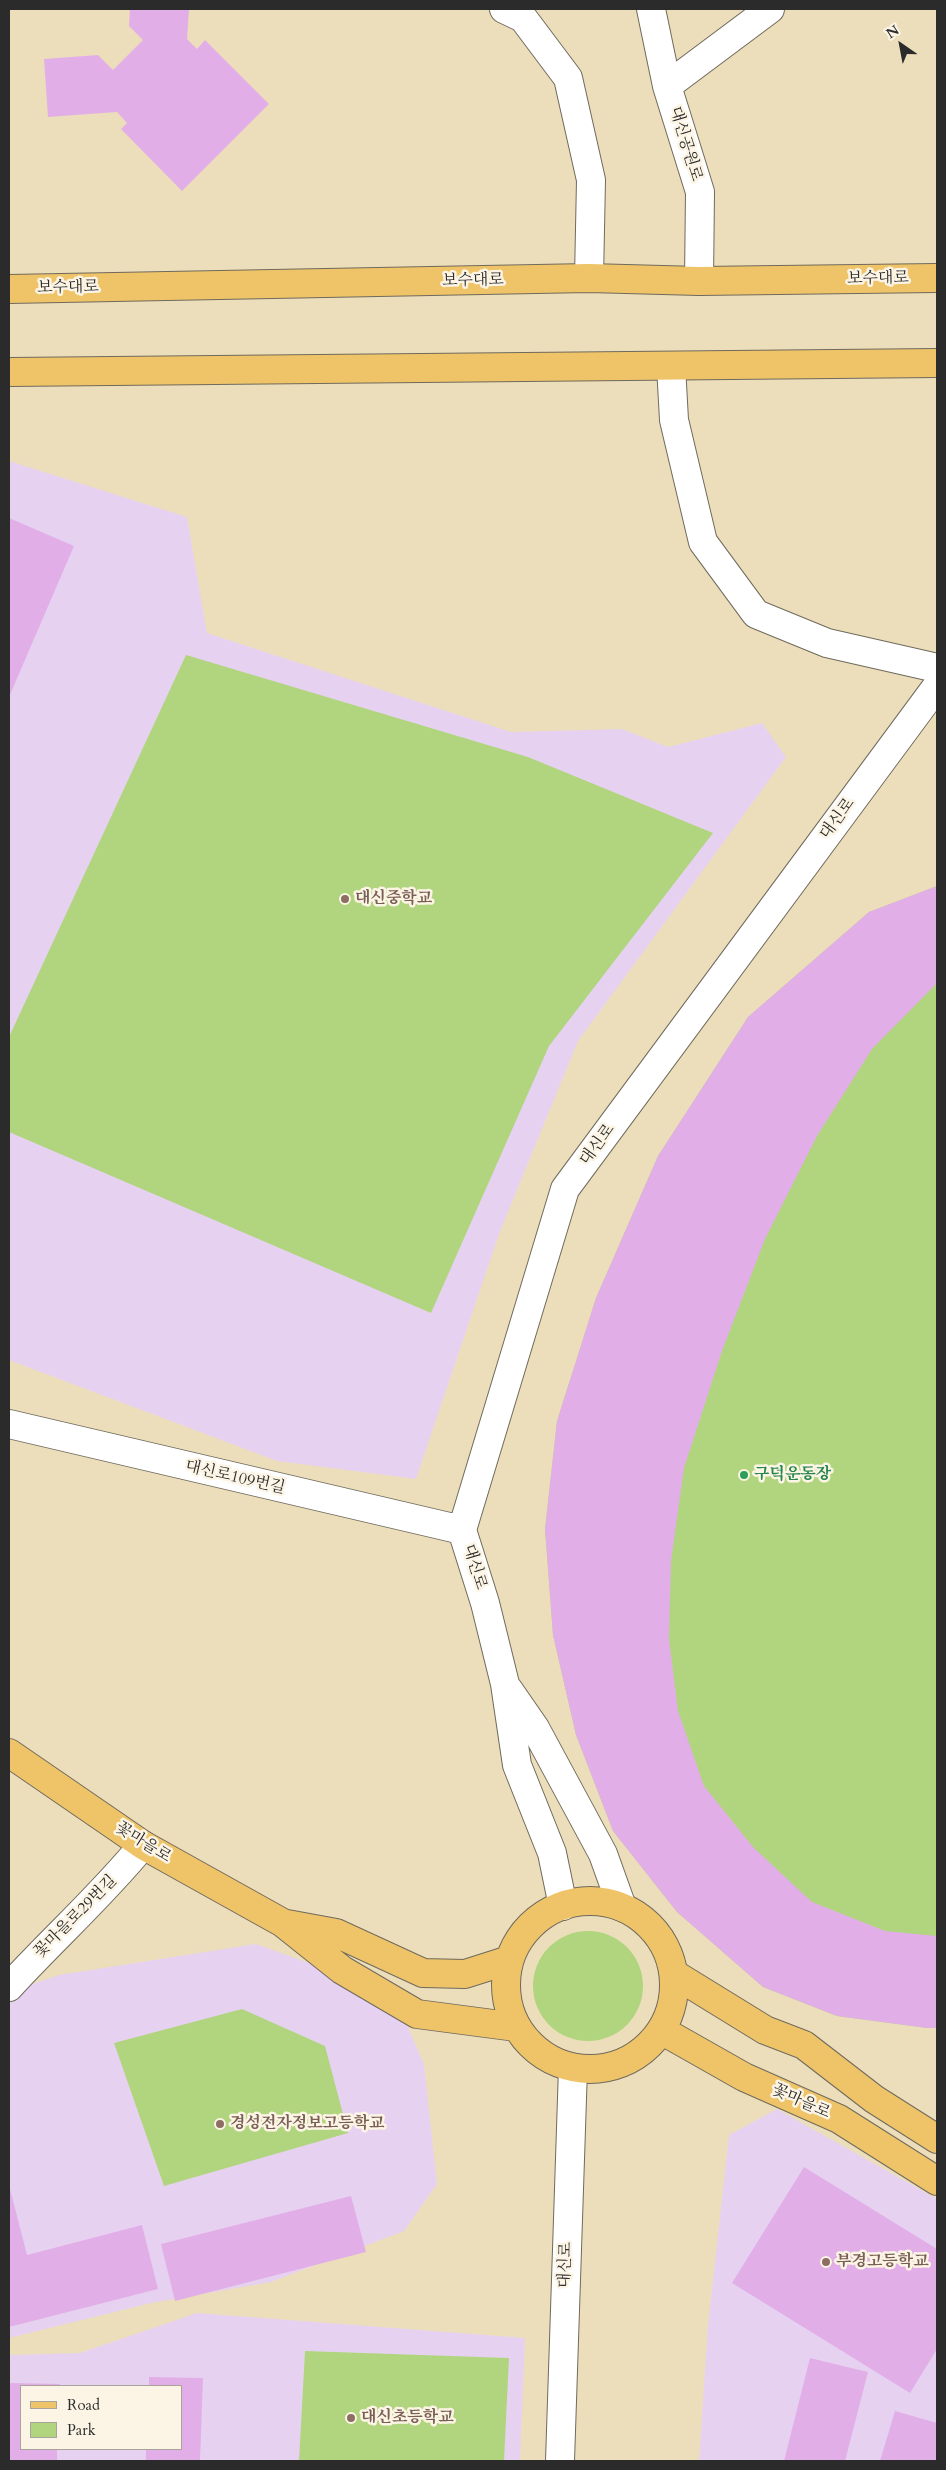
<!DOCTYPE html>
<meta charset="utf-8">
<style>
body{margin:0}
#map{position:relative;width:946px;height:2470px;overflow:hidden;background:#ecdebb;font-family:Cardo,serif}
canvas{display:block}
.frame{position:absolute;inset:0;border:10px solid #2b2b2b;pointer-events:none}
.legend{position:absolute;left:20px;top:2385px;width:162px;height:65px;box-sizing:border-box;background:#fcf5e5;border:1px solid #a8a49b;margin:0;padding:6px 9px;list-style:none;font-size:15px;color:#2b2b2b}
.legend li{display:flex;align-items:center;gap:10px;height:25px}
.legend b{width:25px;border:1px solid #a8a49b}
.north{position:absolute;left:876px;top:20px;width:50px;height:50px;-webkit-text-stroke:4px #fcf5e5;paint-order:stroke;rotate:327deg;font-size:14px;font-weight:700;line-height:20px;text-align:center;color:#2b2b2b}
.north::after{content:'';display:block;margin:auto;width:18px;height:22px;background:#2b2b2b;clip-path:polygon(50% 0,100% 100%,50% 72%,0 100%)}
</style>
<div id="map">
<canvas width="946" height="2470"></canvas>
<div class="frame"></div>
<ul class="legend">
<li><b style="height:6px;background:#efc469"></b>Road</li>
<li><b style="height:14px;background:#b1d57e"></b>Park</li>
</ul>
<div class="north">N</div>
</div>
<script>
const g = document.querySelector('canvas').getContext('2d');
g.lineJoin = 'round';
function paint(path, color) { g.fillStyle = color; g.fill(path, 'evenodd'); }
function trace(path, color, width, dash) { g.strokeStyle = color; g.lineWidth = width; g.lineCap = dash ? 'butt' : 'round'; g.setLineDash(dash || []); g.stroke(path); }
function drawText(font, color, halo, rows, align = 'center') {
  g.font = font + ' Cardo,"Noto Serif KR",serif'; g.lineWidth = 5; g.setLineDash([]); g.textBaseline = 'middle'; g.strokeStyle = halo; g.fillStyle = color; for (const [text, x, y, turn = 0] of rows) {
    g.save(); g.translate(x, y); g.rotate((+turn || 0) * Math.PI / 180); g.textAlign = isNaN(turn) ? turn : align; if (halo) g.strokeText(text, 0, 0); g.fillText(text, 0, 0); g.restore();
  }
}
paint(new Path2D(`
 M9,461L187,517L207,633L511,732L622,729L668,747L762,723L786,757L578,1041L499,1234L416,1479L277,1461L9,1360Z
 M256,1944L393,1993L424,2064L437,2184L404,2231L271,2282L151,2303L9,2338V1992L59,1975Z
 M777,2109L937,2199V2461H699L708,2325L729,2135Z
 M197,2313L525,2338L520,2461H9V2355L80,2353ZM21,2386H181V2449H21Z`), '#e6d2f0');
paint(new Path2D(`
 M186,655L528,757L713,833L549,1046L431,1313L9,1132V1037Z
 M937,886V2028H927L837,2016L763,1987L677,1912L613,1831L576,1735L553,1635L545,1529L557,1421L596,1298L658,1156L748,1017L869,912Z
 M533 1986a55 55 0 1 1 110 0a55 55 0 1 1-110 0Z
 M242,2009L325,2046L348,2133L164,2186L114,2043Z
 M305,2351L509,2358L504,2461H299Z`), '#b1d57e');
paint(new Path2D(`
 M130,9H189L187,39L197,49L205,40L269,104L182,191L121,129L127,123L117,112L48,117L44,59L98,55L113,70L143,40L129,26Z
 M9,518L74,546L9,697Z
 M937,886V983L872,1049L817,1136L765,1239L722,1351L684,1468L671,1561L669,1639L678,1711L704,1786L753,1847L812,1902L885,1931L937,1936V2028H927L837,2016L763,1987L677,1912L613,1831L576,1735L553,1635L545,1529L557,1421L596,1298L658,1156L748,1017L869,912Z
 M804,2167L937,2249V2349L910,2393L732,2283Z
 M9,2185L27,2255L142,2225L158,2289L9,2327Z
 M351,2196L366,2252L175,2301L161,2244Z
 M810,2358L868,2372L845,2461H784Z
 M149,2377L203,2378L200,2461H146V2449H181V2386H149Z
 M9,2383L60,2384L59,2386H21V2449H57V2461H9Z
 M895,2411L937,2423V2461H880Z`), '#e2aee7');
const minor = new Path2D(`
 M504,9L523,18L568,78L591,180L589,278
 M651,9L667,86L700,192L699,281
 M667,86L770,9
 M671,366L674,420L703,542L756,614L827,643L937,668
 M9,1424L462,1530
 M508,1689L535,1728L603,1854L622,1907
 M563,1906L552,1853L517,1765L505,1684L485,1603L462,1530L565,1189L937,686
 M9,1987C53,1939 101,1896 143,1845
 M560,2461L573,2068`);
const major = new Path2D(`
 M9,289L589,278L699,281L937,278
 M9,372L937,363
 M9,1753L143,1845L283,1923L342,1970L417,2014L516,2027
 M506 1985a84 84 0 1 1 168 0a84 84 0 1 1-168 0Z
 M287,1924L336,1933L423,1973L465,1974L509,1960
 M674,1974L765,2030L804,2045L874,2099L937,2139
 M661,2030L744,2077L839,2119L937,2181`);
trace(minor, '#6f6a5d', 30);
trace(major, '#6f6a5d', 30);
trace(minor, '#fff', 28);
trace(major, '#efc469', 28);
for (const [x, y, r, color] of [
 [345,899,5,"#8d6e63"],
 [744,1475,5,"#2e9e5b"],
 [220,2124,5,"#8d6e63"],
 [826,2262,5,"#8d6e63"],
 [351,2418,5,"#8d6e63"]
]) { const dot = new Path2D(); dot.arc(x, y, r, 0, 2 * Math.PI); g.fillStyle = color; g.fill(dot); trace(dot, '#fcf5e5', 2); }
drawText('16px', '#2b2b2b', '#fcf5e5', [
 ["대신공원로",685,144,73],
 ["보수대로",878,279,-1],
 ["보수대로",473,281,-1],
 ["보수대로",68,288,-1],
 ["대신로",838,819,-54],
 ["대신로",598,1145,-54],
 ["대신로109번길",235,1478,13],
 ["대신로",474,1567,73],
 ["꽃마을로",143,1843,32],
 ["꽃마을로29번길",76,1917,-45],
 ["꽃마을로",801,2102,24],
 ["대신로",566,2265,-88]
]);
drawText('bold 16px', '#785e54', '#fcf5e5', [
 ["대신중학교",355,899],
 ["경성전자정보고등학교",230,2124],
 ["부경고등학교",836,2262],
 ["대신초등학교",361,2418]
], 'left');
drawText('bold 16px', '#27864d', '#fcf5e5', [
 ["구덕운동장",754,1475]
], 'left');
</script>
